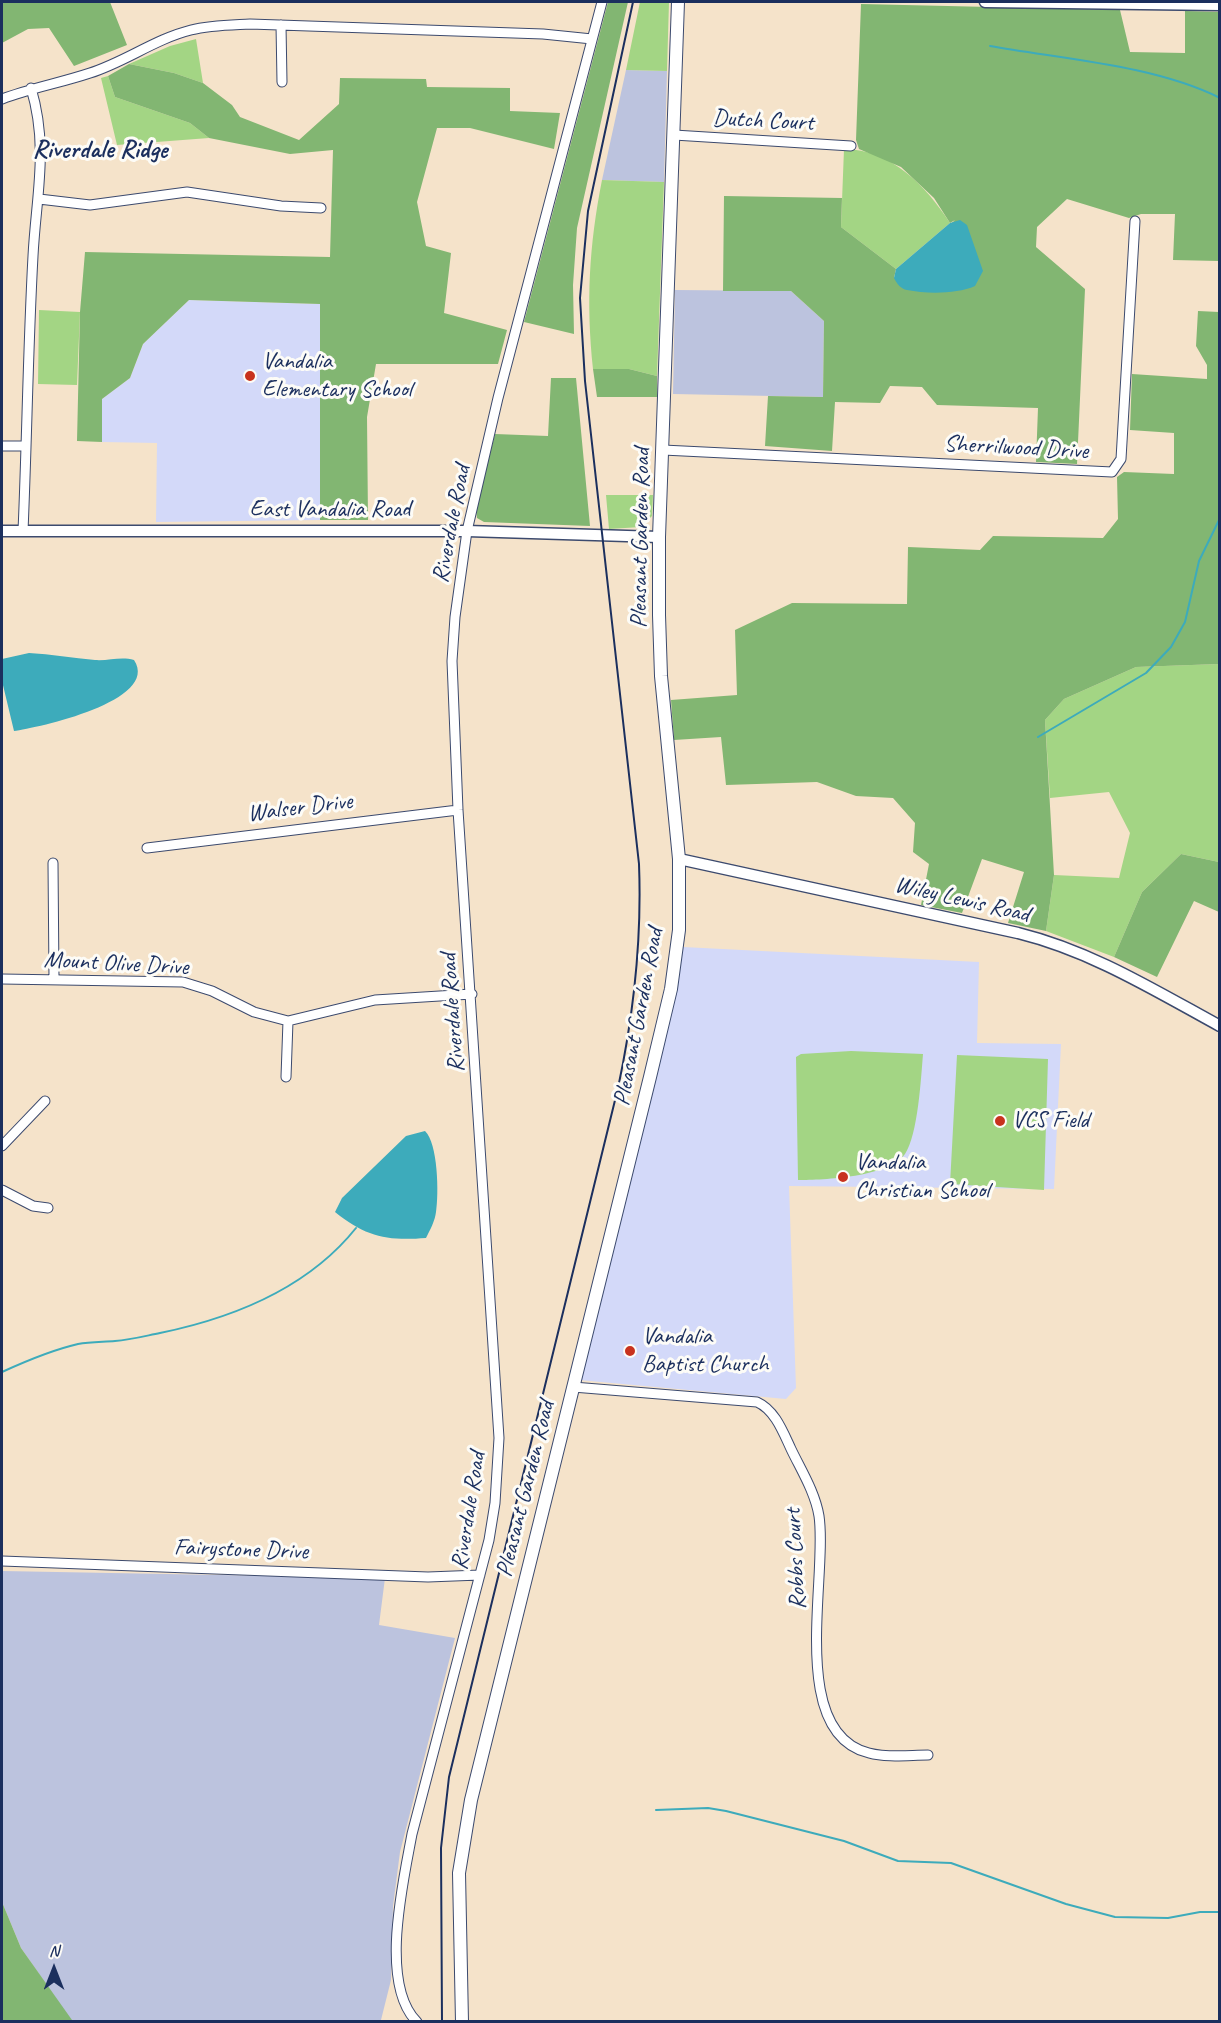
<!DOCTYPE html>
<style>
body{margin:0}
#map{position:relative;width:1221px;height:2023px;overflow:hidden;background:#f5e3ca;font-family:Caveat,sans-serif}
canvas{display:block}
.frame{position:absolute;inset:0;border:3px solid #1b2f5e;pointer-events:none}
.north{position:absolute;left:24px;top:1939px;width:60px;height:60px;-webkit-text-stroke:4px #fdfcf7;paint-order:stroke;rotate:0deg;font-size:16px;font-weight:700;line-height:24px;text-align:center;color:#1b2f5e}
.north::after{content:'';display:block;margin:auto;width:21px;height:27px;background:#1b2f5e;clip-path:polygon(50% 0,100% 100%,50% 72%,0 100%)}
</style>
<div id="map">
<canvas width="1221" height="2023"></canvas>
<div class="frame"></div>
<div class="north">N</div>
</div>
<script>
const g = document.querySelector('canvas').getContext('2d');
g.lineJoin = 'round';
function paint(path, color) { g.fillStyle = color; g.fill(path, 'evenodd'); }
function trace(path, color, width, dash) { g.strokeStyle = color; g.lineWidth = width; g.lineCap = dash ? 'butt' : 'round'; g.setLineDash(dash || []); g.stroke(path); }
function drawText(font, color, halo, rows, align = 'center') {
  g.font = font + ' Caveat,sans-serif'; g.lineWidth = 6; g.setLineDash([]); g.textBaseline = 'middle'; g.strokeStyle = halo; g.fillStyle = color; for (const [text, x, y, turn = 0] of rows) {
    g.save(); g.translate(x, y); g.rotate((+turn || 0) * Math.PI / 180); g.textAlign = isNaN(turn) ? turn : align; if (halo) g.strokeText(text, 0, 0); g.fillText(text, 0, 0); g.restore();
  }
}
paint(new Path2D(`
 M189,300L320,304V520L156,522L157,443L102,442V399L130,378L143,344Z
 M683,947L979,962L977,1043L1061,1044L1054,1189L789,1186L796,1388L786,1399L579,1380L660,1061Z`), '#d3d9f9');
paint(new Path2D(`
 M626,70L667,71L664,182L602,180Z
 M675,290L791,291L824,321L823,397L673,394Z
 M2,1571L385,1578L379,1625L455,1638L400,1852L393,1906L391,1980L381,2020H71L21,1948L2,1902Z`), '#bcc3de');
paint(new Path2D(`
 M640,2H669L667,71L626,70Z
 M196,39L203,83L174,73L129,64L170,46Z
 M108,76L115,97L190,123L209,138L117,145L101,78Z
 M844,149C891,149 926,186 950,223L896,269L841,227Z
 M602,180L664,182L657,376L629,369H593C586,302 589,246 602,180Z
 M39,310L80,312L77,385L38,384Z
 M606,495H653L652,516L641,527L609,529Z
 M1219,664V862L1181,854L1142,892L1114,957L1046,931L1054,875L1119,878L1130,833L1109,792L1050,798L1045,720L1064,699L1136,667Z
 M851,1051L923,1054C921,1078 918,1135 905,1154C889,1177 824,1180 798,1180L796,1057L801,1054Z
 M957,1055L1048,1059L1044,1190L950,1184Z`), '#a3d584');
paint(new Path2D(`
 M2,2H110L127,45L74,66L49,28L28,29L2,43Z
 M608,2H628L577,228L573,285L574,334L524,322Z
 M861,4L1120,10L1130,52L1185,53V11L1219,12V261L1173,260L1175,214H1141L1129,218L1067,199L1037,227L1036,247L1085,289L1077,464L1036,462L1038,408L937,405L922,387L890,386L880,403L835,402L832,451L765,446L768,396L823,397L824,321L791,291H723L724,196L842,198L841,227L896,269L894,278L955,220L950,223L934,198L901,167L859,149L856,140Z
 M129,64L174,73L203,83L232,105L240,117L299,140L339,104L340,78L426,79L427,87L510,88V111L560,113L554,149L470,128H437L417,202L426,246L451,253L444,313L507,330L498,364H376L367,417L368,520H320V304L189,300L143,344L130,378L102,399V442L77,441L80,312L85,252L330,257L333,150L290,154L209,138L190,123L115,97L108,76Z
 M1198,311L1219,312V664L1136,667L1064,699L1045,720L1054,875L1046,931L1008,923L1024,872L982,859L962,913L921,905L929,864L913,852L915,823L893,798L856,796L817,782L726,785L721,737L674,740L671,700L737,695L735,630L792,603L907,604L908,547L980,550L993,536L1103,538L1118,519L1117,477L1124,472L1174,474V433L1130,430L1132,374L1207,379V365L1196,346Z
 M593,369H629L657,376V397H597Z
 M551,378H576L590,526L484,522L477,518L476,510L495,434L548,436Z
 M1181,854L1219,862V912L1194,901L1157,977L1114,957L1142,892Z
 M2,1902L21,1948L72,2020L383,2021H2Z`), '#82b672');
paint(new Path2D(`
 M960,220L967,225L983,271L975,286C957,294 927,294 907,290C901,289 897,284 894,278L896,269L950,223Z
 M29,653C51,654 73,658 95,660C109,661 121,656 134,660C161,701 37,728 14,731L2,681V659Z
 M425,1131C438,1143 439,1194 436,1212C435,1221 430,1230 426,1238C387,1241 366,1237 335,1212L342,1198L406,1136Z`), '#3dabbb');
trace(new Path2D(`
 M990,46C1062,59 1154,65 1220,98
 M1038,737L1146,673L1171,647L1185,622L1199,561L1220,518
 M2,1372C26,1361 52,1350 78,1344C90,1342 103,1342 115,1341C130,1340 145,1336 160,1333C233,1318 308,1288 356,1228
 M656,1810L708,1808L726,1811L844,1841L898,1861L951,1863L1066,1904L1115,1917L1168,1918L1200,1912H1220`), '#3dabbb', 2);
const minor = new Path2D(`
 M281,25L282,82
 M2,99C31,88 60,83 90,73C125,62 155,39 191,30C210,25 231,25 250,24L543,34L592,39
 M674,135L851,146
 M39,199L90,205L187,192L281,206L321,208
 M2,446H26
 M663,450L1112,472L1121,459L1135,221
 M23,531C27,439 28,347 33,256C36,196 49,148 31,88
 M147,848L458,810
 M53,863L54,979
 M2,979L183,982L212,991L254,1012L288,1021L375,1000L472,994
 M286,1077L288,1021
 M2,1146L45,1101
 M2,1190L33,1206L48,1208
 M573,1387L757,1402C775,1410 783,1432 791,1449C801,1470 815,1492 819,1516C828,1577 787,1733 869,1753C887,1758 910,1755 928,1755
 M2,1561L428,1577L480,1575
 M417,2022C379,1984 403,1883 412,1834L489,1540L495,1503L499,1438L458,810L452,661L455,617L467,531L498,398L602,2`);
const tertiary = new Path2D(`
 M985,2L1220,5
 M2,531H467L659,537
 M679,859L1018,933C1091,951 1154,990 1220,1026`);
const secondary = new Path2D(`
 M462,2022L459,1873L471,1800L650,1077L671,989L679,930V859L661,676L659,615V537L678,2`);
trace(minor, '#3c4a6e', 11);
trace(tertiary, '#3c4a6e', 13);
trace(secondary, '#3c4a6e', 14);
trace(minor, '#fff', 9);
trace(tertiary, '#fff', 10);
trace(secondary, '#fff', 12);
trace(new Path2D(`
 M442,2022L441,1848L449,1777L618,1088C634,1013 642,941 639,864L585,381L580,298L588,211L633,2`), '#1b2f5e', 2);
for (const [x, y, r, color] of [
 [250,376,6,"#c8321e"],
 [1000,1121,6,"#c8321e"],
 [843,1177,6,"#c8321e"],
 [630,1351,6,"#c8321e"]
]) { const dot = new Path2D(); dot.arc(x, y, r, 0, 2 * Math.PI); g.fillStyle = color; g.fill(dot); trace(dot, '#fdfcf7', 2); }
drawText('24px', '#1b2f5e', '#fdfcf7', [
 ["Dutch Court",763,121,3],
 ["Sherrilwood Drive",1016,448,3],
 ["East Vandalia Road",330,510],
 ["Riverdale Road",452,524,-79],
 ["Pleasant Garden Road",641,538,-89],
 ["Walser Drive",300,808,-7],
 ["Wiley Lewis Road",962,900,13],
 ["Mount Olive Drive",116,964,3],
 ["Riverdale Road",453,1013,-94],
 ["Pleasant Garden Road",639,1017,-79],
 ["Pleasant Garden Road",526,1489,-76],
 ["Riverdale Road",469,1511,-81],
 ["Fairystone Drive",241,1550,2],
 ["Robbs Court",796,1559,-93]
]);
drawText('24px', '#1b2f5e', '#fdfcf7', [
 ["Vandalia",262,362],
 ["Elementary School",262,390],
 ["VCS Field",1012,1121],
 ["Vandalia",855,1163],
 ["Christian School",855,1191],
 ["Vandalia",642,1337],
 ["Baptist Church",642,1365]
], 'left');
drawText('bold 26px', '#1b2f5e', '#fdfcf7', [
 ["Riverdale Ridge",100,150]
]);
</script>
